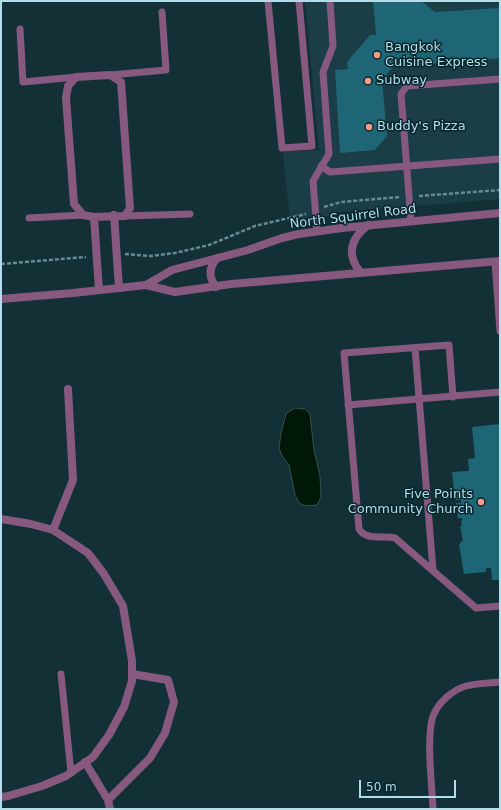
<!DOCTYPE html>
<style>
body{margin:0}
#map{position:relative;width:501px;height:810px;overflow:hidden;background:#133036;font-family:"DejaVu Sans",sans-serif}
canvas{display:block}
.frame{position:absolute;inset:0;border:2px solid #b3dde8;pointer-events:none}
.scale{position:absolute;left:359px;top:780px;width:97px;height:18px;box-sizing:border-box;border:2px solid #b3dde8;border-top:0;padding-left:5px;font-size:12px;line-height:14px;white-space:nowrap;color:#b3dde8;-webkit-text-stroke:3px #08262c;paint-order:stroke}
</style>
<div id="map">
<canvas width="501" height="810"></canvas>
<div class="frame"></div>
<div class="scale">50 m</div>
</div>
<script>
const g = document.querySelector('canvas').getContext('2d');
g.lineJoin = 'round';
function paint(path, color) { g.fillStyle = color; g.fill(path, 'evenodd'); }
function trace(path, color, width, dash) { g.strokeStyle = color; g.lineWidth = width; g.lineCap = dash ? 'butt' : 'round'; g.setLineDash(dash || []); g.stroke(path); }
function drawText(font, color, halo, rows, align = 'center') {
  g.font = font + ' "DejaVu Sans",sans-serif'; g.lineWidth = 3; g.setLineDash([]); g.textBaseline = 'middle'; g.strokeStyle = halo; g.fillStyle = color; for (const [text, x, y, turn = 0] of rows) {
    g.save(); g.translate(x, y); g.rotate((+turn || 0) * Math.PI / 180); g.textAlign = isNaN(turn) ? turn : align; if (halo) g.strokeText(text, 0, 0); g.fillText(text, 0, 0); g.restore();
  }
}
paint(new Path2D(`
 M305,1H500V199L339,212L291,230L283,152L319,150Z`), '#1b3d45');
const water = new Path2D(`
 M295,408L305,409L310,414L314,450L320,476L321,497L317,505L306,506L299,503L295,495L289,465L282,456L279,448L281,433L286,414Z`);
paint(water, '#001808');
trace(water, '#36534b', 1);
paint(new Path2D(`
 M373,1H421L435,12L500,8V58L393,67L382,80L387,136L375,150L340,153L335,70L348,69L347,62L370,35H376Z
 M500,424V580H492L491,568H486V572L464,574L459,544H461L460,542L463,541L460,526H462L461,521H462V518H458L456,503H461V500H455L452,472L469,471L468,459L475,458L472,427Z`), '#1e6675');
trace(new Path2D(`
 M419,196L500,190
 M324,207L341,202L400,197
 M125,254L151,256L175,253L209,245L255,226L306,214
 M1,264L86,257`), '#678a93', 2.5, [4, 2]);
trace(new Path2D(`
 M268,1L282,148L312,146L299,1
 M20,29L23,82L76,77
 M110,75L166,70L162,12
 M321,166L330,172L500,159
 M125,216L190,214
 M29,218L83,215
 M411,221L401,94L407,86L500,79
 M317,231L313,181L329,154L323,72L333,46L330,1
 M495,262L500,331
 M415,348L433,570
 M453,397L449,345L344,353L359,529C366,541 383,535 395,538L476,608L500,606
 M348,405L500,392
 M61,674L71,773
 M433,809C432,785 426,737 433,716C438,703 452,690 466,686C477,683 489,683 500,682`), '#88597f', 7);
trace(new Path2D(`
 M110,75L121,82L130,208L125,216L94,217L83,215L74,204L66,98L68,86L76,77Z
 M114,215L119,288
 M94,217L99,290
 M1,519L31,524L53,530L88,553L104,574L123,606L132,661V681L124,707L109,735L93,757L66,776L42,786L8,796L1,797
 M53,530L73,480L68,389
 M85,762L108,800L110,809
 M108,800L150,758L165,733L174,702L168,680L132,674`), '#88597f', 8);
trace(new Path2D(`
 M361,273C346,255 350,239 368,225
 M146,285L172,270L248,250L282,238L299,234L342,228L500,213
 M216,287C208,277 209,267 217,258
 M1,299L73,293L146,285L175,292L231,284L500,261`), '#88597f', 8);
for (const [x, y, r, color] of [
 [377,55,4,"#f49e89"],
 [368,81,4,"#f49e89"],
 [369,127,4,"#f49e89"],
 [481,502,4,"#f49e89"]
]) { const dot = new Path2D(); dot.arc(x, y, r, 0, 2 * Math.PI); g.fillStyle = color; g.fill(dot); trace(dot, '#08262c', 1.5); }
drawText('13px', '#b3dde8', '#08262c', [
 ["Bangkok",385,48],
 ["Cuisine Express",385,63],
 ["Subway",376,81],
 ["Buddy's Pizza",377,127],
 ["Five Points",473,495,"right"],
 ["Community Church",473,510,"right"]
], 'left');
drawText('13px', '#b3dde8', '#08262c', [
 ["North Squirrel Road",353,217,-7]
]);
</script>
